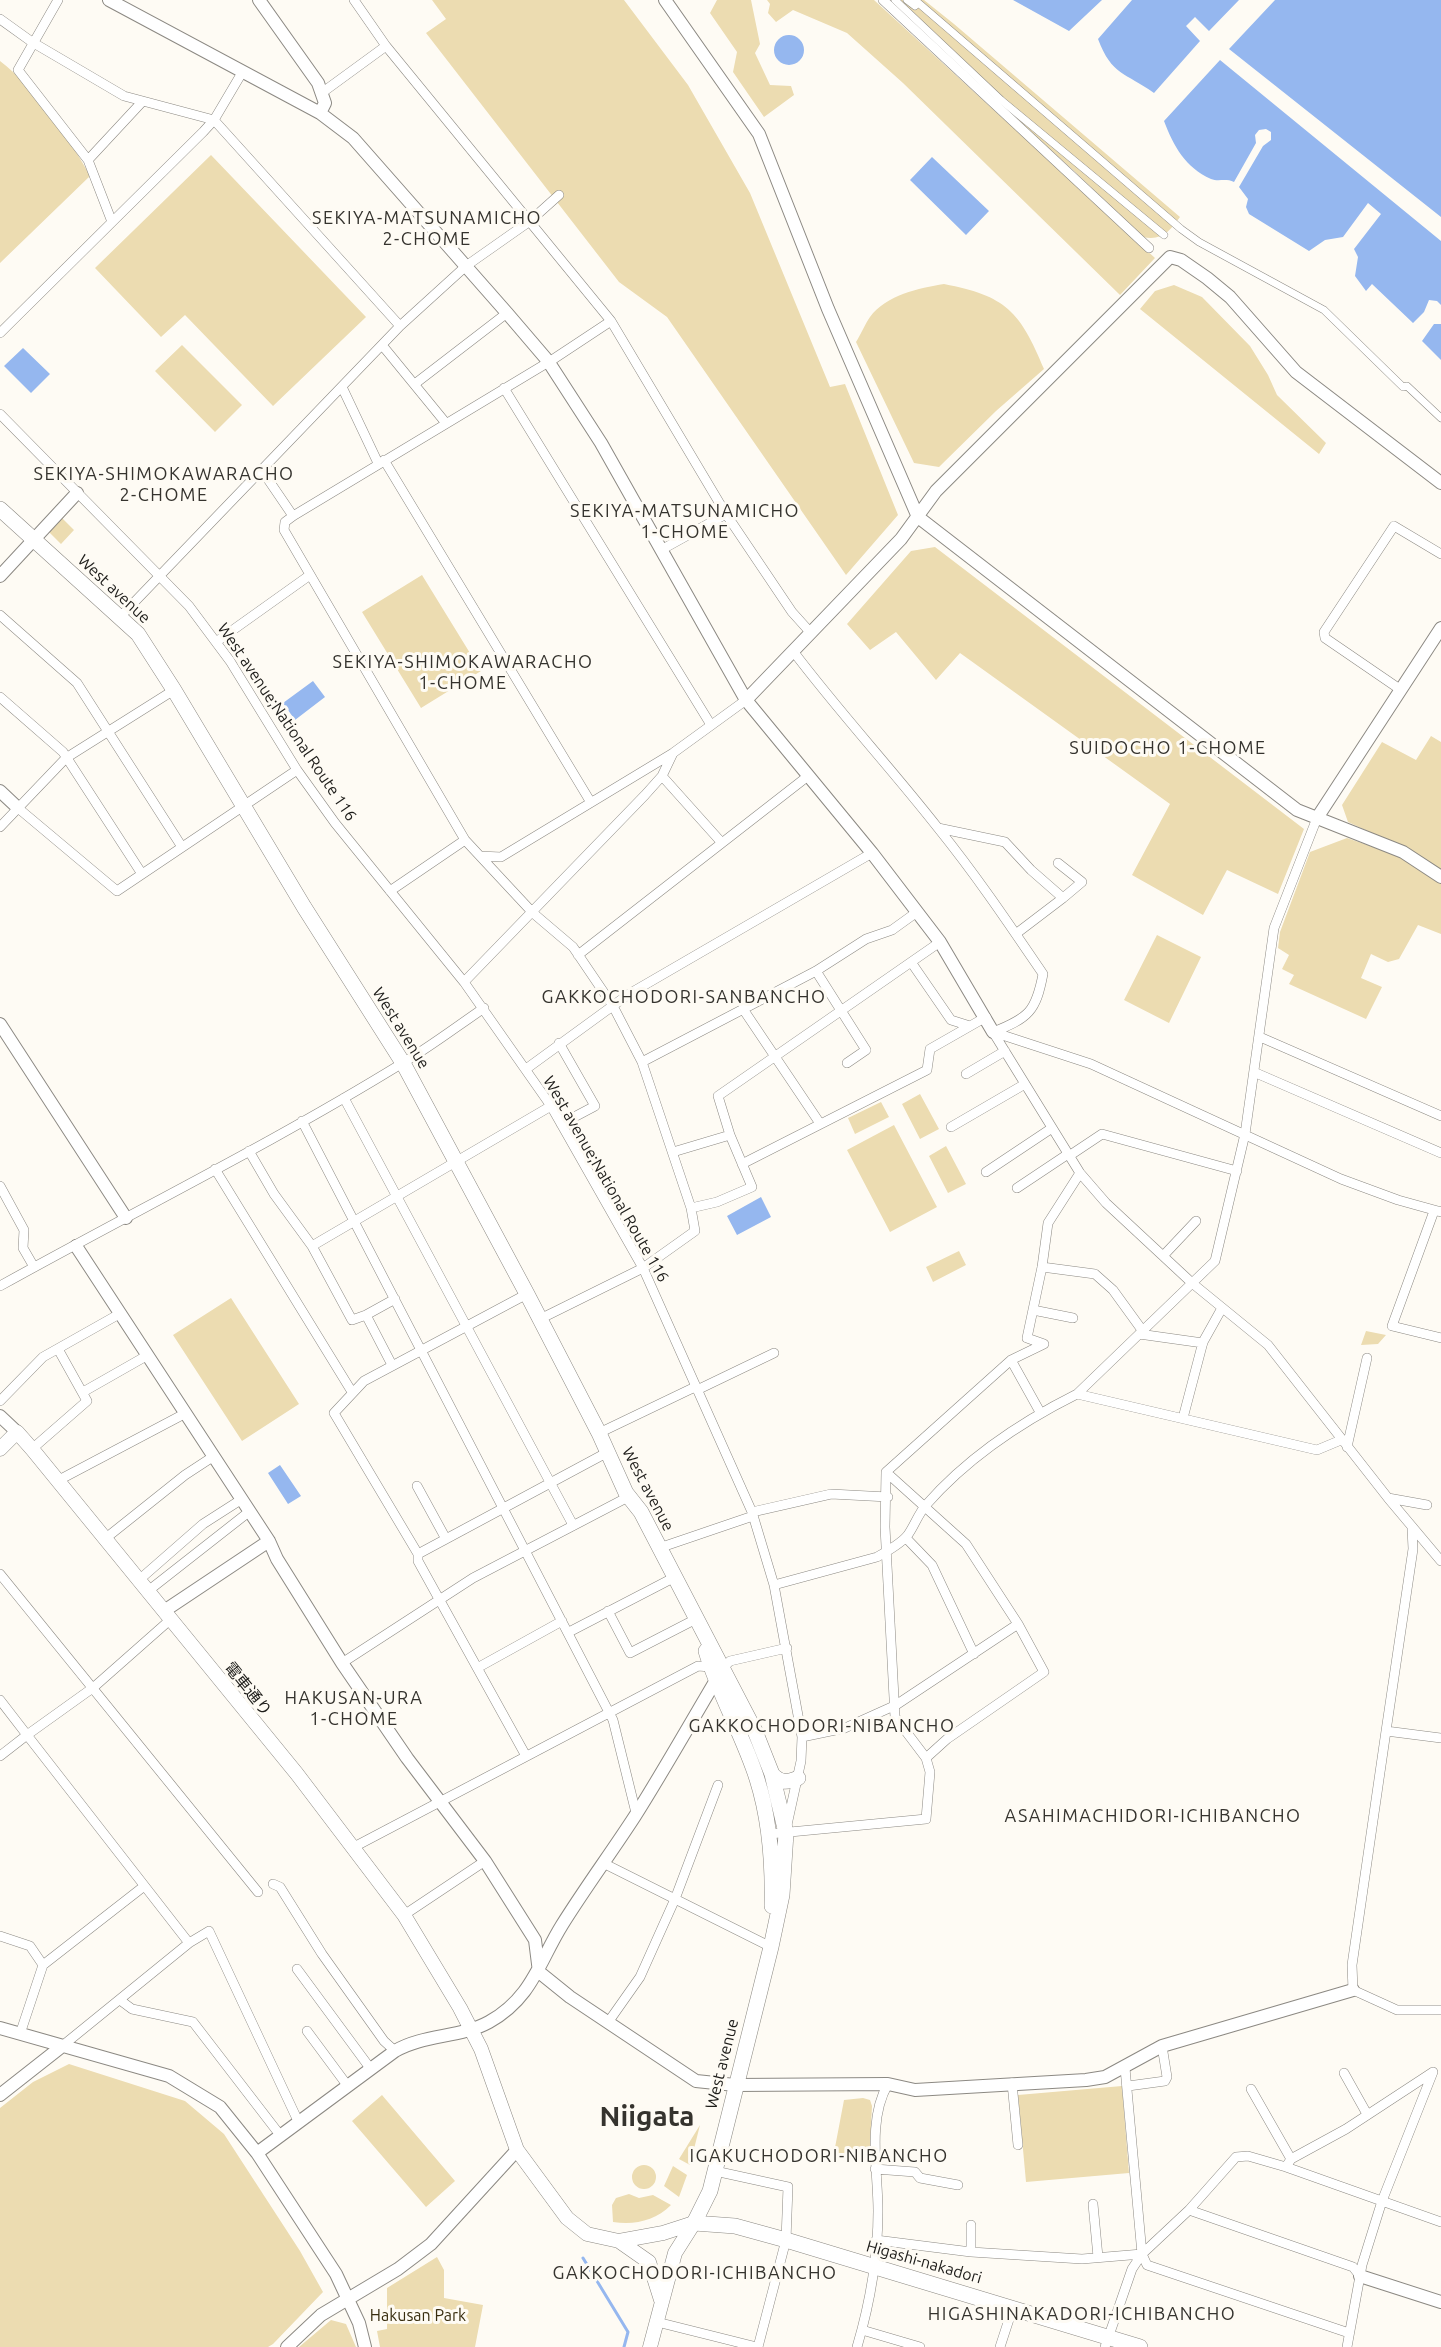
<!DOCTYPE html>
<meta charset="utf-8">
<style>
body{margin:0}
canvas{display:block;background:#fefbf4}
</style>
<canvas width="1441" height="2347"></canvas>
<script>
const g = document.querySelector('canvas').getContext('2d');
g.lineJoin = 'round';
function paint(path, color) { g.fillStyle = color; g.fill(path, 'evenodd'); }
function trace(path, color, width, dash) { g.strokeStyle = color; g.lineWidth = width; g.lineCap = dash ? 'butt' : 'round'; g.setLineDash(dash || []); g.stroke(path); }
function drawText(font, color, halo, rows, align = 'center') {
  g.font = font + ' Ubuntu,"Noto Sans JP",sans-serif'; g.lineWidth = 6; g.setLineDash([]); g.textBaseline = 'middle'; g.strokeStyle = halo; g.fillStyle = color; for (const [text, x, y, turn = 0] of rows) {
    g.save(); g.translate(x, y); g.rotate((+turn || 0) * Math.PI / 180); g.textAlign = isNaN(turn) ? turn : align; if (halo) g.strokeText(text, 0, 0); g.fillText(text, 0, 0); g.restore();
  }
}
paint(new Path2D(`
 M432,0H624L688,85L750,193L830,387L845,384L898,515L846,575L667,317L619,282L426,33L446,19Z
 M717,0H751L760,44L755,53L770,85L791,86L794,95L764,117L733,72L737,52L710,13Z
 M767,0H874L1155,258L1120,295L903,83L847,33L793,10L776,22L768,13L770,4Z
 M891,0H924L954,24L1180,217C1170,231 1162,241 1143,237L1073,170L1007,112Z
 M0,61C35,88 69,137 90,176L0,263Z
 M211,155L366,317L273,406L185,315L161,337L95,268Z
 M944,284C1006,296 1020,311 1044,369L996,411L939,467L914,463L856,342C861,334 865,324 870,317C886,295 919,288 944,284Z
 M1174,285L1202,297L1250,346L1268,375L1277,395L1326,443L1319,454L1140,309L1155,291Z
 M182,345L242,405L215,432L155,371Z
 M62,518L74,530L61,544L49,532Z
 M935,547L1304,829L1278,894L1227,870L1203,915L1132,875L1170,804L960,653L936,680L896,632L870,650L847,624L911,551Z
 M422,575L481,671L421,708L362,612Z
 M1431,736L1441,742V872L1405,848L1348,822L1342,805L1382,742L1416,760Z
 M1347,838L1402,857L1441,881V934L1418,925L1399,959L1388,962L1371,954L1361,978L1382,987L1366,1019L1289,984L1294,975L1282,969L1289,955L1278,948L1280,932L1310,852Z
 M1157,935L1201,957L1169,1023L1124,1000Z
 M920,1094L939,1129L920,1139L902,1104Z
 M881,1102L889,1117L855,1134L848,1118Z
 M894,1125L937,1207L890,1232L847,1150Z
 M946,1146L966,1184L948,1193L929,1156Z
 M959,1251L966,1265L933,1282L926,1267Z
 M231,1298L299,1404L242,1441L173,1335Z
 M1366,1331L1386,1335L1378,1344L1361,1345Z
 M69,2064L185,2101L224,2134L300,2251L323,2292L273,2344L268,2347H0V2108L33,2082Z
 M1122,2086L1129,2173L1026,2182L1018,2095Z
 M382,2095L455,2181L426,2207L352,2121Z
 M863,2098L870,2100L872,2106L869,2164L833,2158L844,2100Z
 M700,2125L690,2165L679,2159Z
 M632 2177a12 12 0 1 1 24 0a12 12 0 1 1-24 0Z
 M673,2166L687,2175L679,2197L664,2186Z
 M629,2194L639,2198L653,2195L671,2205C655,2221 635,2225 613,2222L612,2205L616,2198Z
 M437,2257L444,2270V2298L483,2305L475,2347H380L377,2331L387,2329V2288Z
 M331,2320L346,2324L356,2347H299Z`), '#ecdcb1');
paint(new Path2D(`
 M1013,0H1102L1069,31Z
 M1132,0H1239L1209,31L1195,17L1186,26L1200,41L1154,93C1125,72 1112,76 1098,39Z
 M1275,0H1441V217L1229,49Z
 M774 50a15 15 0 1 1 30 0a15 15 0 1 1-30 0Z
 M1220,60L1441,241V305L1437,301L1429,300L1424,312L1413,323L1372,284L1366,291L1355,276L1358,257L1354,249L1381,214L1368,203L1343,237L1325,240L1309,251L1249,214L1246,207L1248,199L1239,187L1263,146L1271,140V132L1266,129L1259,130L1255,135L1256,143L1234,182C1226,178 1218,182 1211,179C1185,167 1174,147 1164,121Z
 M932,157L989,211L966,235L910,180Z
 M1434,324H1441V360L1422,341Z
 M23,348L50,374L31,393L4,366Z
 M313,681L325,697L295,720L283,703Z
 M761,1197L771,1217L737,1235L727,1216Z
 M280,1465L301,1496L288,1504L268,1473Z`), '#95b7ef');
trace(new Path2D(`
 M583,2258L628,2332L624,2347`), '#95b7ef', 3);
const pedestrian = new Path2D(`
 M895,0L1001,100L1164,235
 M907,0L915,6L918,3
 M915,0L1181,229L1199,242L1324,310L1403,387L1407,386L1441,418`);
const minor = new Path2D(`
 M58,0L18,70L88,160L112,222
 M354,0L386,46L611,321L726,514L792,612L810,632
 M883,0L1149,248
 M0,19L32,42L124,96L214,120L400,326
 M323,92L386,46
 M88,160L141,103
 M0,333L203,132L214,120L243,71
 M382,345L445,422
 M416,383L507,313
 M342,387L378,463
 M504,388L711,725
 M0,414L189,606L230,661L297,770L335,823L464,982L551,1106L643,1268L752,1512L774,1585L802,1737L801,1761L787,1825
 M384,460L590,801
 M261,469L293,516
 M661,550L726,514
 M0,615L77,683L182,847
 M120,617L400,326L466,266L530,221L559,195
 M216,642L310,575
 M793,651C839,712 891,768 938,828C976,875 1009,924 1043,974C1036,1011 1029,1018 993,1032
 M1401,690L1325,638L1324,632L1394,526L1441,554
 M0,697L63,752L142,874
 M662,776L722,843
 M18,808L117,891L297,770
 M1317,818L1274,928L1245,1134L1215,1261L1077,1394L1317,1450L1341,1440
 M0,827L66,758L174,690
 M938,828L1005,842L1031,870L1063,898L1017,933
 M480,856L501,857L673,753L746,700
 M1058,863L1082,882L1063,898
 M390,891L465,840
 M578,955L808,776
 M911,962L951,1020L970,1026
 M816,971L866,1050L847,1063
 M464,982L645,795L662,776L673,753
 M743,1009L819,1122
 M993,1032L1080,1173L1106,1203L1192,1283L1268,1345L1388,1498L1441,1561
 M993,1032L1091,1064L1341,1179L1398,1200L1441,1212
 M1260,1037L1441,1116
 M559,1043L595,1106L561,1124
 M642,1062L816,971L866,939L892,930L917,912
 M526,1069L629,994L872,853
 M1256,1073L1441,1153
 M966,1074L1005,1051
 M344,1098L573,1525
 M302,1121L613,1720L636,1813
 M951,1127L1025,1084
 M249,1151L274,1194L312,1246L352,1320L366,1315L392,1365
 M673,1152L730,1135L718,1096L940,942
 M1069,1156L1102,1134L1237,1171
 M742,1164L927,1070L930,1049L986,1017
 M215,1169L352,1392
 M986,1172L1052,1128
 M0,1186L24,1230L23,1248L34,1267
 M1017,1188L1068,1154
 M691,1208L717,1202L752,1187L730,1135
 M1439,1211H1434L1392,1326L1441,1338
 M312,1246L551,1106
 M1163,1256L1196,1221
 M1042,1267L1095,1274L1113,1290L1142,1330
 M0,1286C133,1212 271,1144 401,1064C430,1047 456,1027 484,1008
 M1033,1310L1073,1318
 M366,1315L395,1299
 M540,1319L643,1268L695,1231L691,1208L642,1062L613,1006L573,947L533,913L465,840L284,530L285,522L293,516L552,360L611,321
 M1139,1334L1203,1343
 M1011,1360L1040,1412
 M697,1390L774,1353
 M83,1392L148,1355
 M0,1401L43,1357L121,1313
 M1183,1418L1203,1342L1222,1308
 M599,1433L695,1387
 M1347,1447L1367,1358
 M32,1449L87,1401L58,1349
 M886,1472L1011,1360L1044,1344L1027,1338L1042,1267L1048,1223L1080,1173
 M886,1472L885,1527L895,1717L926,1758
 M59,1480L186,1413
 M417,1486L446,1539
 M1388,1498L1427,1505
 M752,1512L831,1494L888,1497
 M1412,1528L1413,1549L1386,1731L1441,1738
 M106,1538L185,1475L214,1456
 M906,1538L932,1565L974,1654
 M659,1548L753,1516
 M418,1554L608,1452
 M0,1574L258,1892
 M139,1580L203,1524L242,1499
 M774,1585L877,1557C886,1552 900,1544 907,1536C914,1527 918,1514 926,1505C968,1457 1021,1422 1077,1394
 M148,1591L250,1511
 M608,1611L630,1653L696,1619
 M569,1632L675,1577
 M342,1663L473,1578L630,1496
 M479,1667L562,1621
 M0,1700L27,1735L0,1756
 M1386,1731L1352,1965L1353,1990L1397,2010H1441
 M802,1737L845,1728L896,1705L1018,1624
 M526,1756L418,1561V1554L334,1413L364,1381L527,1294
 M769,1834L926,1819L930,1772L926,1758L947,1739L1044,1672L1018,1624L966,1544L886,1472
 M354,1847L698,1666L723,1668L730,1661L787,1648
 M603,1863L771,1947
 M273,1884L280,1887L322,1954L384,2041L395,2051
 M404,1915L485,1861
 M0,1936L30,1946L43,1965L20,2034
 M189,1943L209,1931L298,2121
 M43,1965L143,1887
 M297,1969L370,2068
 M120,2000L132,2009L193,2022L280,2135
 M609,2021L640,1977L675,1899L718,1785
 M307,2031L347,2085
 M61,2047L189,1943L27,1735L94,1687L171,1619
 M1125,2068L1142,2254L1147,2265L1349,2333
 M1344,2073L1367,2114
 M1012,2083L1018,2145
 M1128,2086L1165,2081L1167,2077L1162,2046
 M1251,2089L1291,2159
 M1286,2167L1291,2159L1346,2129L1433,2072
 M875,2169L915,2172L920,2178L958,2185
 M715,2171L788,2187L786,2240L758,2347
 M1093,2204L1098,2257
 M1189,2210L1353,2267L1360,2276
 M876,2240L971,2252L1082,2259L1142,2254
 M971,2252V2225
 M657,2322L757,2347
 M862,2330L920,2347
 M857,2347C870,2303 878,2256 878,2211C878,2170 867,2120 888,2084
 M1000,2347L1013,2307
 M1105,2347L1132,2269L1142,2254L1189,2210L1236,2157L1248,2156L1286,2167L1441,2222
 M1347,2347L1362,2265L1382,2201L1433,2072`);
const tertiary = new Path2D(`
 M109,0L320,113L353,138L507,313L548,361L601,443L746,700L872,853L940,942L993,1032
 M259,0L318,83L325,103L320,113
 M665,0L759,134L828,309L918,517L1297,810L1403,852L1441,877
 M0,576L77,493
 M746,700L901,539L936,491L1170,257L1181,260L1207,278L1230,297L1296,372L1441,483
 M0,791L18,808
 M1317,818L1441,628
 M0,1024L126,1218
 M76,1246L269,1541
 M0,1416L17,1432
 M164,1611L269,1541L277,1559L342,1663L407,1758L485,1861L535,1940L539,1972L570,1997L696,2081L735,2085L888,2084L915,2090L1086,2080L1105,2077L1162,2046L1353,1990
 M0,2028L169,2076L220,2107L257,2153L336,2274L359,2323L365,2347
 M0,2095L61,2047
 M257,2153L395,2051C424,2034 460,2038 489,2022C532,1998 539,1962 562,1925C585,1888 611,1853 635,1816C664,1770 691,1722 719,1675
 M1360,2276L1441,2302
 M287,2347L321,2315L398,2269L431,2244L517,2150`);
const secondary = new Path2D(`
 M0,1449L17,1432L32,1449L297,1774L404,1915L460,2008L481,2049L517,2150L567,2218L587,2234L619,2241L663,2233L694,2223
 M619,2241L649,2262L661,2300
 M650,2347L675,2253L694,2223`);
const trunk = new Path2D(`
 M0,509L138,634L174,690L304,907L403,1063L527,1294L599,1433L626,1493L641,1512L755,1731L772,1774L786,1833L782,1895L771,1947L710,2191L694,2223L735,2226L786,2240L1140,2347
 M706,1651C719,1695 743,1735 757,1779C770,1820 773,1863 772,1906
 M772,1774C780,1783 787,1783 798,1778`);
trace(pedestrian, '#8c8983', 8);
trace(minor, '#8c8983', 10);
trace(tertiary, '#8c8983', 14);
trace(secondary, '#8c8983', 15);
trace(trunk, '#8c8983', 16);
trace(pedestrian, '#fff', 7);
trace(minor, '#fff', 9);
trace(tertiary, '#fff', 12);
trace(secondary, '#fff', 14);
trace(trunk, '#fff', 15);
drawText('16px', '#1d1c19', '#fefbf4', [
 ["West avenue",114,589,43],
 ["West avenue;National Route 116",287,722,56],
 ["West avenue",401,1028,58],
 ["West avenue;National Route 116",606,1179,60],
 ["West avenue",648,1489,62],
 ["電車通り",248,1689,51],
 ["West avenue",722,2064,-76],
 ["Higashi-nakadori",924,2262,16]
]);
drawText('16px', '#382d0f', '#fefbf4', [
 ["Hakusan Park",418,2316]
]);
g.letterSpacing = '1.5px';
drawText('18px', '#35332e', '#fefbf4', [
 ["SEKIYA-MATSUNAMICHO",427,218],
 ["2-CHOME",427,239],
 ["SEKIYA-SHIMOKAWARACHO",164,474],
 ["2-CHOME",164,495],
 ["SEKIYA-MATSUNAMICHO",685,511],
 ["1-CHOME",685,532],
 ["SEKIYA-SHIMOKAWARACHO",463,662],
 ["1-CHOME",463,683],
 ["SUIDOCHO 1-CHOME",1168,748],
 ["GAKKOCHODORI-SANBANCHO",684,997],
 ["HAKUSAN-URA",354,1698],
 ["1-CHOME",354,1719],
 ["GAKKOCHODORI-NIBANCHO",822,1726],
 ["ASAHIMACHIDORI-ICHIBANCHO",1153,1816],
 ["IGAKUCHODORI-NIBANCHO",819,2156],
 ["GAKKOCHODORI-ICHIBANCHO",695,2273],
 ["HIGASHINAKADORI-ICHIBANCHO",1082,2314]
]);
g.letterSpacing = '0px';
drawText('bold 28px', '#35332e', '#fefbf4', [
 ["Niigata",647,2117]
]);
</script>
